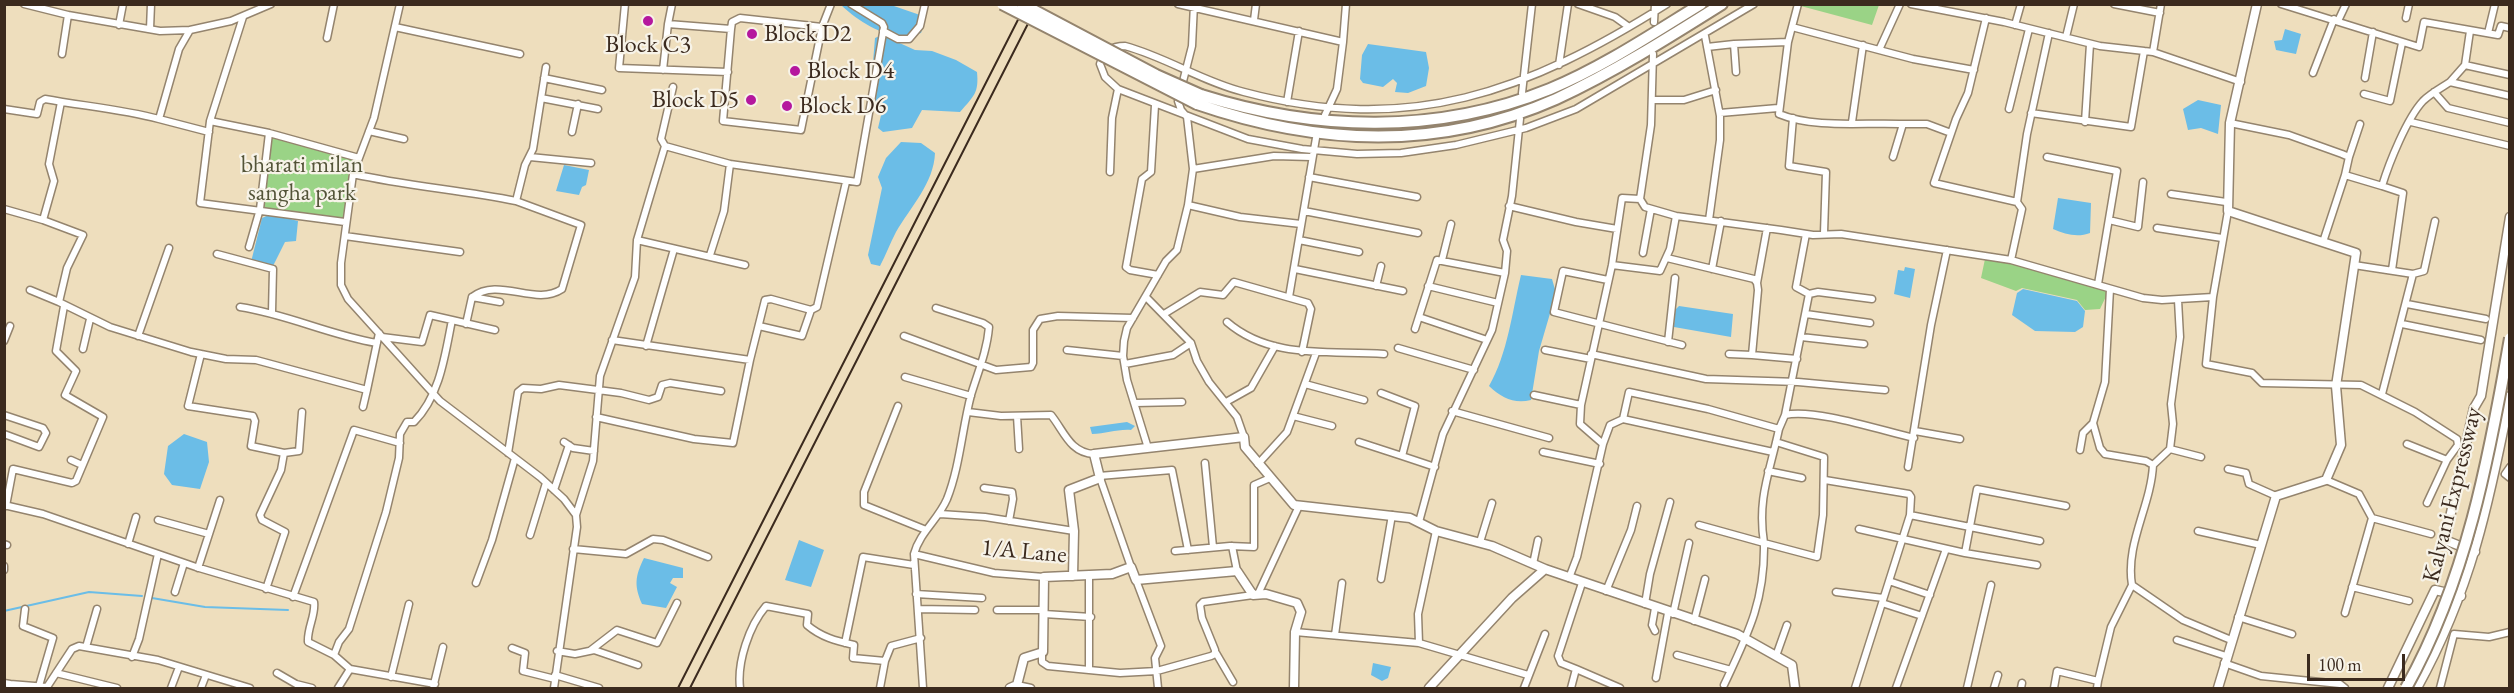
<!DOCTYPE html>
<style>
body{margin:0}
#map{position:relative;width:2514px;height:693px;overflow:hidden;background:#eedebd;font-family:"EB Garamond",serif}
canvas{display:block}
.frame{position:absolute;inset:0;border:6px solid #3b2a1e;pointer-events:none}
.scale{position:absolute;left:2307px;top:654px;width:98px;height:27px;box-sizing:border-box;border:3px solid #3b2a1e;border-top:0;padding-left:8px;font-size:18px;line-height:21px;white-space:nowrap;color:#3b2a1e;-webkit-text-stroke:4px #f7f3e8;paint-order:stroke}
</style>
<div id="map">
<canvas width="2514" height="693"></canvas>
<div class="frame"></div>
<div class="scale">100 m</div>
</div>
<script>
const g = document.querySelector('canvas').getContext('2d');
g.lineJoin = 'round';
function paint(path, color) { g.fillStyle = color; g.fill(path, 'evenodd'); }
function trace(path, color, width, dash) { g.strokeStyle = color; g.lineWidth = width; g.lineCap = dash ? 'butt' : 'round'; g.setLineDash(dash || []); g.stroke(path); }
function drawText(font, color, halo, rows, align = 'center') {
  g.font = font + ' "EB Garamond",serif'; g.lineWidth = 4.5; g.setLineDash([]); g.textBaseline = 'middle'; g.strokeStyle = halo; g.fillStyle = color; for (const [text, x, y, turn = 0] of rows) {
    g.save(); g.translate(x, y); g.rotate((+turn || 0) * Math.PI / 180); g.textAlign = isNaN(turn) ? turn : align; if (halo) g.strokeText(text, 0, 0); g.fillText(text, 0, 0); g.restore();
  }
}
paint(new Path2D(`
 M1797,5L1798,4L1879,5L1872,25Z
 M269,133L359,158L345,222L260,209Z
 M1985,259L2012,261L2109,290L2100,309L2085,310L2077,300L2022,288L2016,291L1981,278Z`), '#9ad386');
paint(new Path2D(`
 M841,5H891L920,15L924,24L921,33C889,41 864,26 841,5Z
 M2285,29L2301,34L2296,54L2276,50L2274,41L2282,40Z
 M882,35L915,50L932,51L956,60L977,72C979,93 974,96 960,112L922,110L912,128L883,132L878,128L883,107L870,99L875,38Z
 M1368,44L1426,52L1429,68L1426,86L1408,93L1395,92L1397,83L1393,79L1383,87L1363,83L1360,79L1362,55Z
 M2198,100L2221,105L2218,134L2201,128L2188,130L2183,109Z
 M901,142L921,143L935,153C934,183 910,208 896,232C890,243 886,255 880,266L871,264L868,255L882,188L878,177L886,158Z
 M564,165L589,170L586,185L582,187L579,195L556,191Z
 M2058,198L2091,203L2090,233C2077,238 2065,234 2053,229Z
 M271,214L298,221L296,241L285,242L272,268L251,262L262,218Z
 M1905,267L1915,269L1910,298L1894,294L1898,270L1904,271Z
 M1521,275L1552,279L1556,293L1539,351L1531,400C1514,404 1502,398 1489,386C1508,353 1512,312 1521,275Z
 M2023,289L2077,301L2085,311L2083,327L2075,332L2035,331L2012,315L2017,293Z
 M1679,306L1733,314L1731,337L1674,327L1675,310Z
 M1127,422L1135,426L1131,430C1117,429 1106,434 1092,434L1090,427Z
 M184,434L207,442L209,462L200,489L172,485L164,474L168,446Z
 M799,540L824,550L811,587L785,580Z
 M644,558L683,568V578H673L670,583L677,587L666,608L642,604C634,586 635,576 644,558Z
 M1373,663L1391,667L1388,678L1382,681L1371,675Z`), '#6bbde7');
trace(new Path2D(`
 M152,598L205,607L288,610
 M4,611L89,592L142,596`), '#6bbde7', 2);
const street = new Path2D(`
 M24,4L68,15
 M400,4L374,118L353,174L341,263V285L348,299L440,401L540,477L564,499L576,515L577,527L554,688
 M625,4L619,68L728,72
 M672,4L668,24L731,29L732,22L740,18L822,27L831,4
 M1178,4L1343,42L1337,89L1325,115
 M1578,4L1615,17L1629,27
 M1667,4C1527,92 1410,136 1244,92C1203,82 1166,57 1125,46C1111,46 1104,51 1100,64L1105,77L1118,89L1248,139L1302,149L1357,154L1401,153L1456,145L1526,128L1576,109L1754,4
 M1798,4L1788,42L1779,114C1815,129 1865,122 1903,124L1893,157
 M1911,4L2004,22L2100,46L2153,52L2241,82
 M2114,4L2160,13
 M2281,4L2419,47L2424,22L2498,35L2501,26L2510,28
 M243,17L210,121L200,203L345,222
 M1986,18L1968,93L1956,119L1934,183L2017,202
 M2406,18L2409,4
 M1254,20L1256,4
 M2338,21L2346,4
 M1654,22L1655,4
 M119,25L123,4
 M2015,25L2021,4
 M395,27L520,54
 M1792,27L1913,59L1974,70
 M150,29L151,4
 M731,29L723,121L801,130L822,27
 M883,31L898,39H909L920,26L925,4
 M2470,31L2465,65L2510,75
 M2488,33L2495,4
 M1705,36L1720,116V140L1709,220
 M2066,37L2074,4
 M327,38L334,4
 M1343,42L1346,4
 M1707,47L1734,44
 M1879,50L1900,4
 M2153,52L2161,4
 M62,54L68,15L160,31L190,30
 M1559,65L1568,4
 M663,70L668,24
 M1736,72L1734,44L1788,42
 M2313,73L2334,19
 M544,78L602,90
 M2365,78L2373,32
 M2450,82L2465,65
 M2434,92L2448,108L2510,123
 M1522,93L1532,4
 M2364,94L2390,101L2402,43
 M541,98L598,109
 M1652,100H1684L1716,90
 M1287,102L1299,31
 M1155,105L1151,172L1142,179L1126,267L1130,270L1158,275
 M4,109L37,114L40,102L45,99C83,106 121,109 159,119L179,49L190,30L231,21L271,4
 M2009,109L2029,29
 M1720,113L1778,108
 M2031,113L2131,127L2144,51
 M1793,118L1789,166L1826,172L1824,233
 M159,119L209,132
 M210,121L269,133L359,158
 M1852,122L1863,45
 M2085,122L2090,44
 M2411,122L2510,146
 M2230,123L2289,135L2342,154L2349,157L2345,175L2382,186C2389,163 2407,118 2423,101C2431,93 2441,88 2450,82L2510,96
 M1903,124H1927L1951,133
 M369,131L404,139
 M572,132L578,104
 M665,146L661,139L673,87
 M530,157L591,163
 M2047,157L2117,171L2098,284
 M2349,157L2360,124
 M1193,169L1274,156L1311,157
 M1110,172L1112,118L1118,89
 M353,174C407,186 461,190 516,201L525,165L533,149L546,67
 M1309,177L1417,197
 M2382,186L2403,193L2392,270
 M2171,194L2226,202
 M1640,199L1645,207L1676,216L1781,230L1813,235L1841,234L2011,260L2143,298L2162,300L2213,297L2228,211
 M1188,205L1240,217L1301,224
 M1509,206L1576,222L1617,229
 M4,209L43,220L83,235L67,268L59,302L110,327L191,352L226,359L256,360L367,390L379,333
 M1304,211L1418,233
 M43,220L54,181L49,164L61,102
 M2109,220L2138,227L2143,182
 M2157,228L2222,238
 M1806,234L1796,287L1809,294
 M345,236L460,252
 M637,240L745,265
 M1299,240L1359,252
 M2323,242L2345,175
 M249,247L260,209L269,133
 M1643,253L1651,209
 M217,254L273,269L272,312
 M710,255L724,211L730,164
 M1667,258L1754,279L1757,283L1758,290L1752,355L1797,359
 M1442,260L1451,224
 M2011,260L2022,209L2017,202L2027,134L2049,33
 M1612,265L1660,271L1670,249L1676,216
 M2354,265L2413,274L2382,394
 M1295,269L1403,291
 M1712,269L1721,221
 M2413,274L2424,271L2435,221
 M1608,280L1563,271L1554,312L1682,345
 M1757,283L1767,228
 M1376,286L1381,266
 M1428,286L1498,303
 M30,290L59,302
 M472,297C499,276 535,307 562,289L581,225L516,201
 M1146,297L1191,343L1197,361L1209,382L1237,417L1244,437
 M1289,297L1316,138
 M2213,297L2206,364L2252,373L2262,383L2361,385L2415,412L2457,439L2458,445L2447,460L2427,503
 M2407,304L2486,319
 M240,307C287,314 329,335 377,343
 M1164,314L1200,292L1223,295L1234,282L1308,303L1311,309L1302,352
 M1806,314L1870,323
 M1419,317L1487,340
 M452,320L495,330
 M1227,322C1271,360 1330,350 1384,354
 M466,324L472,297L500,302
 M2402,324L2481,340
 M759,326L802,336L811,310
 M1415,329L1437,260L1505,273
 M138,336L169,248
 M904,336L996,370L1031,367L1033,363V330L1040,319L1058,316L1133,318
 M1801,337L1864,344
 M612,340L750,360L765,300L771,299L811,310L817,307L846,182
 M4,341L10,326
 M1668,342L1675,278
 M646,346L674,249
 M1398,348L1474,370
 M83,349L90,319
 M1067,350L1123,356
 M1545,350L1591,359
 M201,354L188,406L253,416L255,421L251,446L284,453L281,470L260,515L262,520L285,532L266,589
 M1591,354L1706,379L1798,382L1885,390
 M1729,354L1752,355
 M1125,364L1173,355L1191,343
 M905,377L971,396
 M1305,384L1364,400
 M1381,393L1415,406L1402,456L1435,467
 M1534,395L1581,405
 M1226,402L1251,388L1275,346
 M1135,403L1182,402
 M898,406L864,492V505L926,530
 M363,407L367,390
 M1452,411L1549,438
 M968,412L1001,416L1051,415C1064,431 1070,453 1094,454
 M4,415L43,428L46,433L39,447L4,434
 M1785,415L1809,294L1818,292L1872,299
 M1017,416L1019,449
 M1293,416L1332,426
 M596,417L694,439L733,443L750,360
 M1623,419L1629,392L1708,409L1779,429L1785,415C1814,408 1883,431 1914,438
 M2093,423L2100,448L2105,454L2146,461L2153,465C2151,506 2125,544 2132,585L2183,620L2231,640
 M1915,431L1960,439
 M564,442L573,448L594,451
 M1359,442L1402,456
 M1776,442L1824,457L1823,515L1817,557L1764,543C1757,498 1770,472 1779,429
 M1603,444L1610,425L1623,419L1773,452
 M2407,444L2447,460
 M1148,448L1127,380L1123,356L1124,341L1127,328L1166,261L1177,250L1188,205L1193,169L1187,117L1181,110L1178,101L1192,46L1194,4
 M2170,449L2173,424L2171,404L2180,337L2178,300
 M2080,450L2083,433L2093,423L2105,382L2110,289
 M1543,452L1600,464
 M284,453L299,451L302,412
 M508,453L518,392L523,388L541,389L559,385L621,393L649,400L658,397L662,385L670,383L721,391
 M71,460L82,465
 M1205,463L1213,547
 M1258,464L1287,432L1316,353
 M2153,465L2170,449L2201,457
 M1908,467L1931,325L1947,250
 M2510,467L2505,474L2510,478
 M2228,469L2246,473L2249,484L2276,496
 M1768,471L1802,478
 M1099,476L1172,470L1188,550
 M1100,478L1131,567
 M1825,480L1909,494L1911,497L1910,515
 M2326,480L2359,494L2372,518L2345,613
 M984,488L1012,492L1013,499L1009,521
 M554,490L569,445
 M4,505L43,514L196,567L314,602C316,615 307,628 308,642L334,655
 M6,506L13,469L72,483L76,481L103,417L65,395L76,371L56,351L64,306
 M940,514L985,517L1074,531
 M576,515L593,461L600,376L635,277L637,240L665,146L730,164L857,182L884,27L882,23L851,4
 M2372,518L2431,534
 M158,520L209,534
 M1419,522L1443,434L1492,330L1505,273L1507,251L1503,240L1512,196L1520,119
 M1699,525L1764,543C1765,601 1748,634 1724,685
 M1859,529L1965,553L1977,489L2066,506
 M2198,531L2261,545
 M530,535L546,483
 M1480,542L1492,503
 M4,544L7,545
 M128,544L136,517
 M1232,546L1237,571
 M573,549L626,554L653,539L663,540L708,557
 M1175,551L1230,546L1254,547V485L1270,478
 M1965,553L2037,565
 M914,554L994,573L1044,577
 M1533,564L1538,540
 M4,566V570
 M198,568L220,500
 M1569,578L1577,557L1603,444L1580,424L1581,405L1612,265L1622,198L1640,199L1651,125L1653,54
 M1381,579L1392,515
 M1136,580L1161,646L1155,658L1158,688
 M1889,581L1930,595
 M476,583L492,540L515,458
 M2352,587L2409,601
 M1606,591L1631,530L1637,506
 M175,592L184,563
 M1836,592L1883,598
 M916,594L982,598
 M1258,594L1299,506
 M293,597L354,430L400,443
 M1882,603L1922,616
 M1645,604L1650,574L1670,502
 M1655,608L1652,625L1655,631
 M25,609L23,626L53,638L39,686
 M918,609L975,610
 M997,610H1044
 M1044,614L1091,617
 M1673,614L1689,543
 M2238,617L2292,634
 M1694,621L1705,579
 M1295,632L1419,643L1528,675
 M1335,635L1342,583
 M2177,640L2226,656
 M845,643L863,557L914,565
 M1419,643L1418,614L1436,531
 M86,647L97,609
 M512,648L525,653L523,671L555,679
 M591,650L617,630L657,643L677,603
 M557,651L575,654L594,650L638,665
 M1216,653L1233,682
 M1042,654V662L1048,666L1120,673L1157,671L1211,656L1215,654V650L1202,618L1200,605L1203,602L1253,595
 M1677,655L1731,670
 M1776,656L1787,625
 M132,657L139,639L158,554
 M885,661L891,646L921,638
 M2224,663L2261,676L2340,684L2345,688
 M350,669L435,684
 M1576,669L1620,688
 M1089,670V575
 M56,673L117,688
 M277,673L296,684L312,688
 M555,675L599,688
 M391,677L409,604
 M1656,678L1668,613
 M2098,681L2111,627L2132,585
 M4,683L10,684L9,688
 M10,684L47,687L72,649L79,646L158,660L250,688
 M1017,685L1031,688
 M171,688L179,667
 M201,688L206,675
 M338,688L350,669L334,655L339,642L349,629L386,512L399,458L400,434L407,422H414C440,396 445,355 452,320L430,315L422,342L382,337
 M433,688L443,647
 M740,688C737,662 749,626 766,606L808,614L807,625C821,637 836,641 854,645L853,658L885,661L880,688
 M923,688L914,554C920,532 938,520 947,499C960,466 962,429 971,395C978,372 987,351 989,327L983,323L936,308
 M1524,688L1545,634
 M1571,688L1576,669L1561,663L1558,656L1582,583
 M1855,688L1910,515L2040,541
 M1896,688L1946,549
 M1967,688L1991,585
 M1994,688L1998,675
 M2021,688L2022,683
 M2054,688L2057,671L2098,681L2097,688
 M2440,688L2454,634L2489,637L2510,632`);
const secondary = new Path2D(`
 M2475,552L2445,540L2474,408L2481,396L2510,217
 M1073,576L1074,531L1069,490L1100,478L1094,454L1244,437L1245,447L1294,505L1410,518L1436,531L1492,546L1545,569
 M1010,688L1017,685L1024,658L1043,652L1044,577L1112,574L1131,567L1136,580L1237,571L1253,595L1266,594L1297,603L1301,612L1295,632L1294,688
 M1429,688L1512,598L1545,569L1737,634L1792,665L1795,688
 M2218,688L2276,496L2326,480L2341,445L2336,386L2356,253L2228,211L2230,123L2257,4
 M2388,688L2435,590L2461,596
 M2417,688C2471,590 2489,504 2510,396`);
const highway = new Path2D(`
 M1201,95C1315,131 1437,135 1550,89C1603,67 1652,34 1701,4
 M1197,104C1316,145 1439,151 1556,99C1614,72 1668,38 1722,4`);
trace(street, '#94846e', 9);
trace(secondary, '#94846e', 11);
trace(highway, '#94846e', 14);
trace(street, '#fff', 6);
trace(secondary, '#fff', 8);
trace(highway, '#fff', 10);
trace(new Path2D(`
 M678,688L1026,4
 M690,688L1038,4`), '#3b2a1e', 2);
const highwayBridge = new Path2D(`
 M1002,4L1197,104
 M1022,4L1156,75L1201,95
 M2406,688C2466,581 2489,459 2510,338`);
trace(highwayBridge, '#94846e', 14, []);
trace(highwayBridge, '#fff', 10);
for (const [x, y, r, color] of [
 [648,21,6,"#b5179e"],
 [752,34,6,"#b5179e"],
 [795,71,6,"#b5179e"],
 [751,100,6,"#b5179e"],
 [787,106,6,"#b5179e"]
]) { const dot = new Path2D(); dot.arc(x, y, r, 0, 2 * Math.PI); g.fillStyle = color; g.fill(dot); trace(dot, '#f7f3e8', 2); }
drawText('24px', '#3b2a1e', '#f7f3e8', [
 ["Block D2",764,34],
 ["Block C3",648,45,"center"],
 ["Block D4",807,71],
 ["Block D5",739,100,"right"],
 ["Block D6",799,106]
], 'left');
drawText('24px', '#535438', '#f7f3e8', [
 ["bharati milan",302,165],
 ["sangha park",302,193]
]);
drawText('24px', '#3b2a1e', '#f7f3e8', [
 ["Kalyani Expressway",2453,495,-76],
 ["1/A Lane",1024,552,5]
]);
</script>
